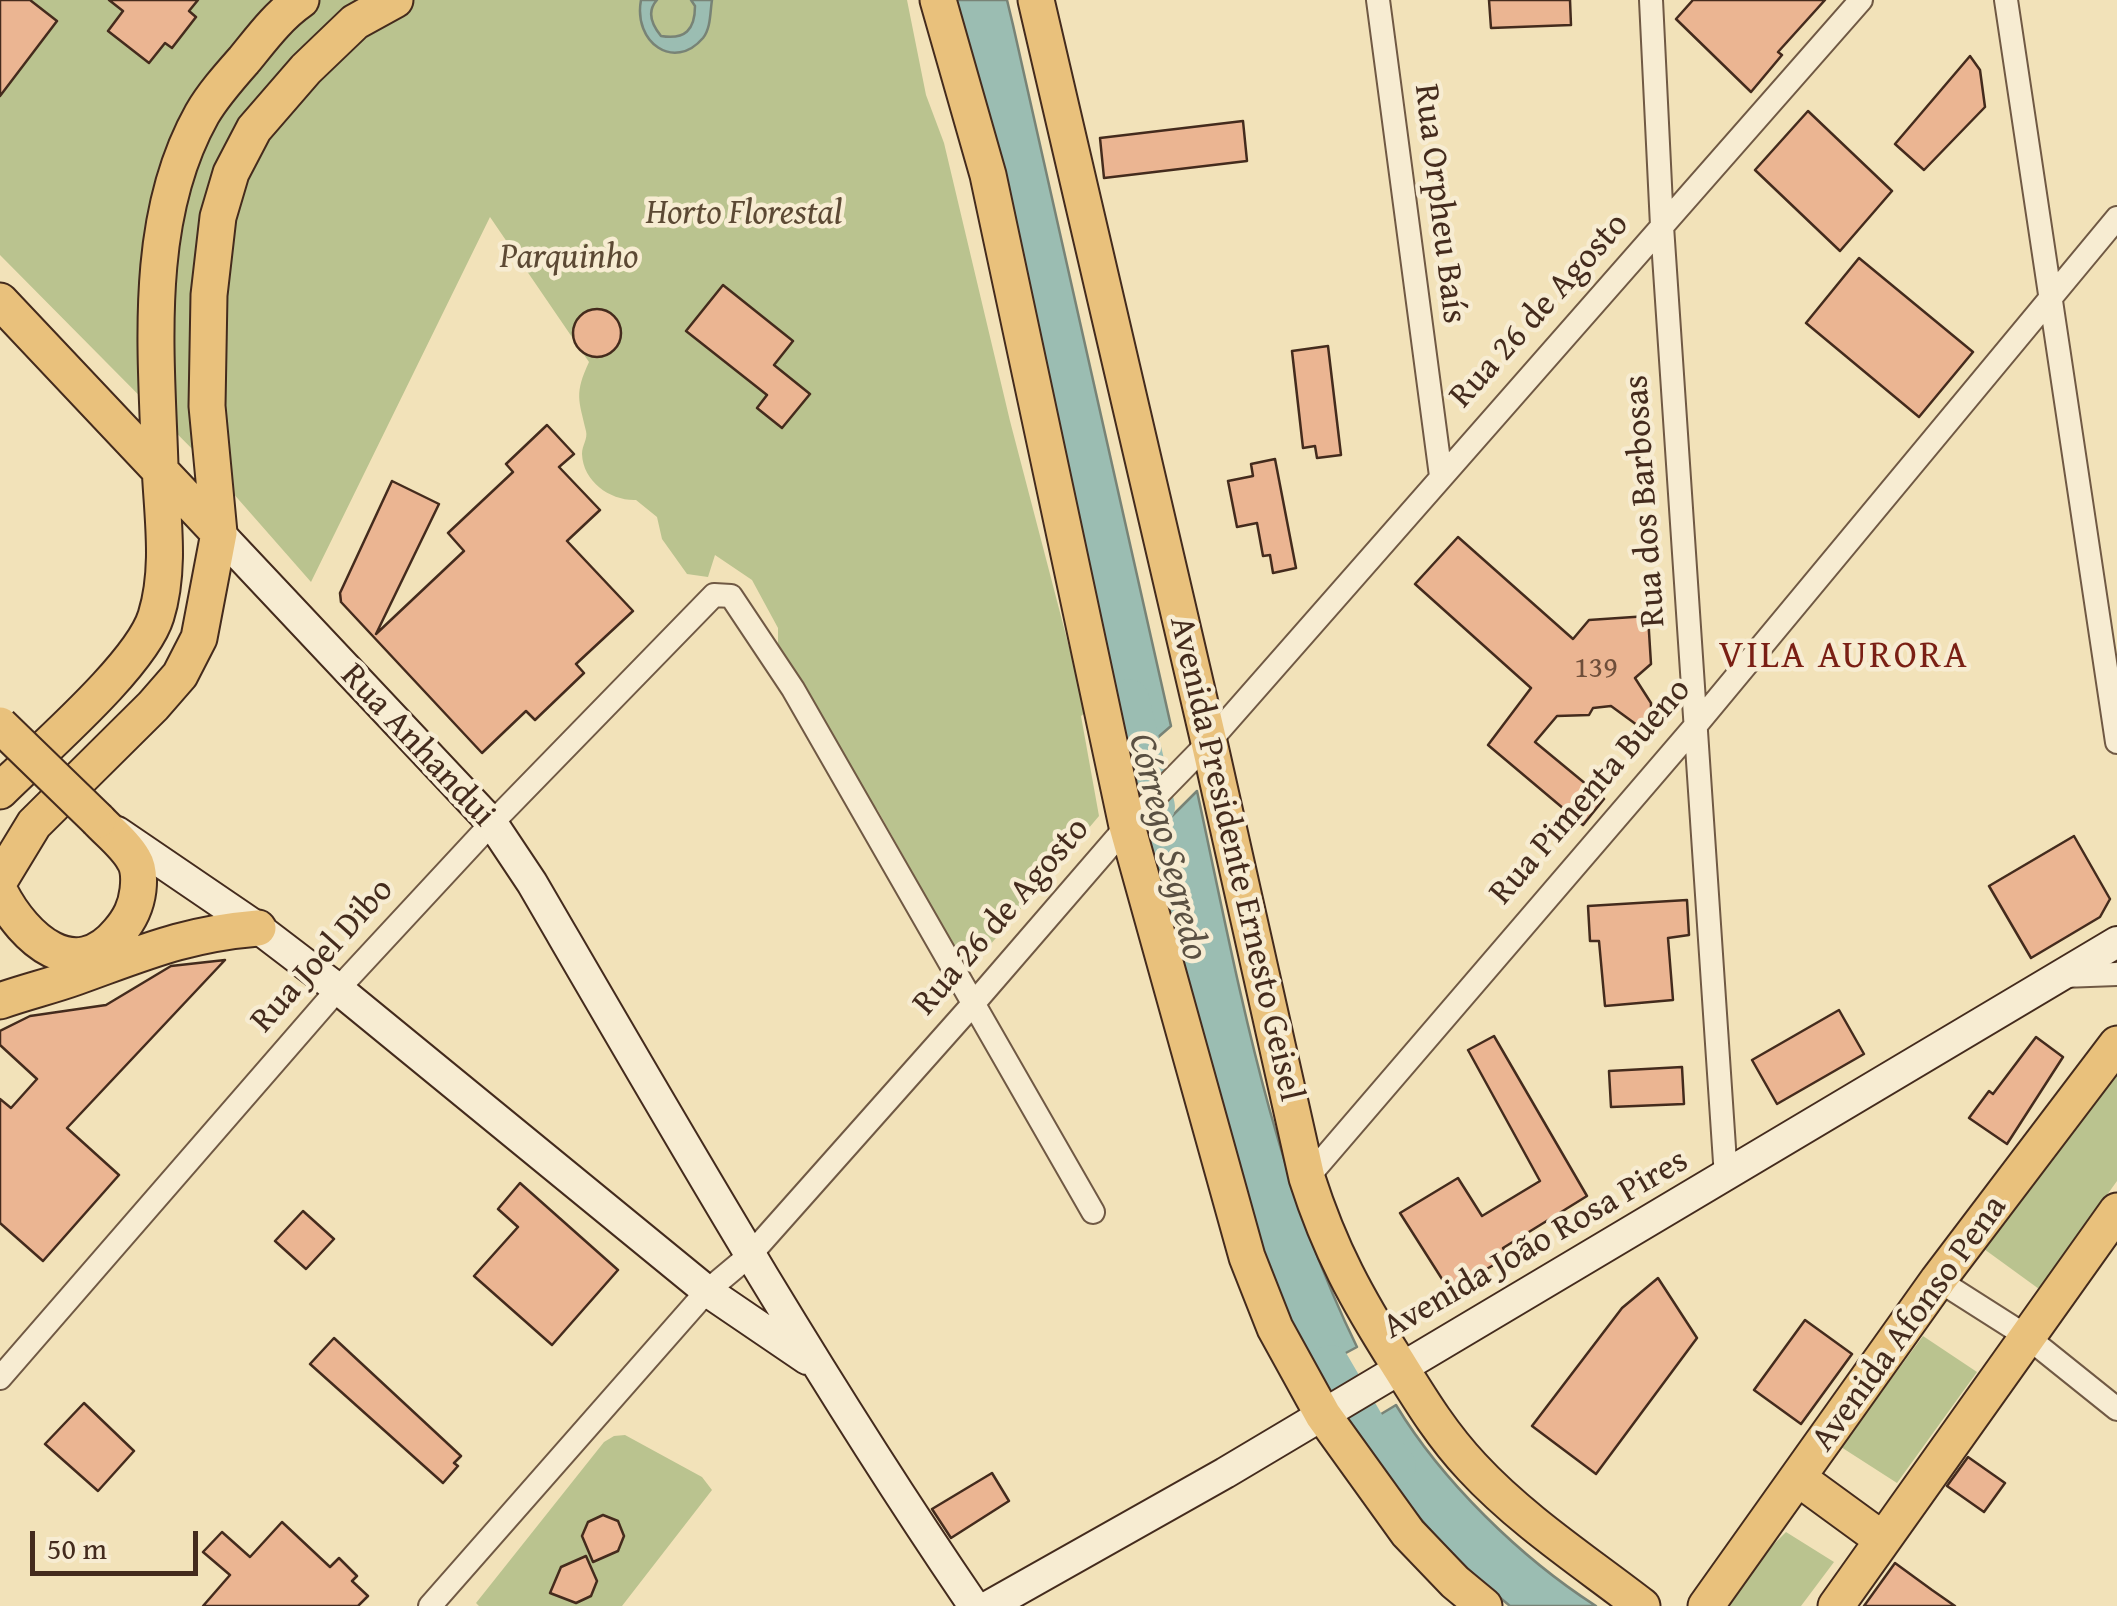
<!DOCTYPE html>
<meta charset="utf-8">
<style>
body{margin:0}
#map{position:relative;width:2117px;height:1606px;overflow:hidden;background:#f2e2b9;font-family:"Gentium Book Plus",serif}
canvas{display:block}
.scale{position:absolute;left:30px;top:1531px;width:168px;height:45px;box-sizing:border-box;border:5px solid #442b1d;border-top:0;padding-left:12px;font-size:30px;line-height:35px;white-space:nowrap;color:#442b1d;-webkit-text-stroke:8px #f7ecd2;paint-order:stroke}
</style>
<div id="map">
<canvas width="2117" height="1606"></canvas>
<div class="scale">50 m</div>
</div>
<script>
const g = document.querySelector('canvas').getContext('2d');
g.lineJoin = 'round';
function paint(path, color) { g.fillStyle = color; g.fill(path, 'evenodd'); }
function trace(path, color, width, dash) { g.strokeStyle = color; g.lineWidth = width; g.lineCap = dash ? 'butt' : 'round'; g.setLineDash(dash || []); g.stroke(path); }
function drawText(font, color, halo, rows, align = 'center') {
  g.font = font + ' "Gentium Book Plus",serif'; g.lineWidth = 9; g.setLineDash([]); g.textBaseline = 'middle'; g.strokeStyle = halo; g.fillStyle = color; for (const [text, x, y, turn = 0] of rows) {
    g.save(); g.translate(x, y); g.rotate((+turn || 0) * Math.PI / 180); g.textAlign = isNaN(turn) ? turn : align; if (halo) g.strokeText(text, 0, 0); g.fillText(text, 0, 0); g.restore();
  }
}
paint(new Path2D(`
 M0,0H907L926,95L944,143L1010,421L1086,712L1081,716L1099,816L968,971L877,809L861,803L833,755L825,722L796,682L778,648V628L752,580L715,555L708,577L687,574L662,539L657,517L636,500C611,501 583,482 582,454C582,445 588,439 586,431C579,400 574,394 589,362L490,217L311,582L210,467L0,255Z
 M2117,1068V1181L2039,1289L1984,1249Z
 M1923,1336L1977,1372L1897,1483L1841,1447Z
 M625,1435L702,1477L712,1490L622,1606H479L476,1603L604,1442L614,1436Z
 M1786,1532L1834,1562L1801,1606H1726L1764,1554Z`), '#bac38f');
const water = new Path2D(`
 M641,0H657C646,12 652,25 661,36C685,40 695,30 695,6L691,0H712C710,12 711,28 703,38C674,72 633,42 641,0Z
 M950,0H1007L1013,25L1171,726L1133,759L1108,684Z
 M1197,791C1238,980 1271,1172 1357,1347L1314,1370L1286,1330L1141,847Z
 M1396,1405C1442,1481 1521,1558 1596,1606H1510C1445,1554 1401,1498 1353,1431Z`);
paint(water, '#9bbdb2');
trace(water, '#788376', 2.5);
trace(new Path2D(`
 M1155,807L1161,832`), '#788376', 6);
trace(new Path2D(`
 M1129,699L1155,807
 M1330,1365L1369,1432L1396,1466`), '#9bbdb2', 40);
const building = new Path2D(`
 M0,0H30L57,21L0,96Z
 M109,0H198L189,11L196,17L172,48L165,43L149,63L108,31L123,11Z
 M1489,0H1570L1571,25L1491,28Z
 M1693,0H1825L1778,52L1782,55L1751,92L1676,19Z
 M1970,56L1980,70L1985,107L1924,170L1895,144Z
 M1808,111L1892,191L1840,251L1755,170Z
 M1243,121L1247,161L1104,178L1100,138Z
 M1859,258L1973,352L1919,417L1806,323Z
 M723,285L793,341L774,365L810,394L782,428L757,408L767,395L686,331Z
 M573 333a24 24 0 1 1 48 0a24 24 0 1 1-48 0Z
 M1328,346L1341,455L1317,458L1315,446L1303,448L1292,351Z
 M547,425L574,454L559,467L600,510L567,541L633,611L576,664L584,673L535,720L526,711L482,753L341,602L340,593L392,481L439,504L376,634L464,551L448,533L513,472L506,464Z
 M1275,459L1296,568L1273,573L1270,555L1263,556L1257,523L1237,527L1228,481L1253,476L1251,464Z
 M1458,537L1573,639L1589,620L1648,616L1651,664L1635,678L1651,703V712L1645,719L1637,725L1611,706L1593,708L1589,715L1557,716L1535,742L1604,799L1583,825L1488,745L1531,688L1415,584Z
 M2074,836L2110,899L2100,917L2031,958L1989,886Z
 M1687,900L1689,935L1668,938L1673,1000L1605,1006L1599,941H1590L1588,906Z
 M225,960L67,1128L119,1175L43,1261L0,1223V1099L11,1108L37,1079L0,1045V1031L30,1016L106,1005L171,966Z
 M1839,1010L1864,1054L1777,1104L1752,1060Z
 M1494,1036L1587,1196L1503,1248L1508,1257L1449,1290L1400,1213L1458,1178L1482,1216L1540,1181L1468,1050Z
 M2036,1037L2063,1057L2007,1144L1969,1118L1989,1091L1993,1094Z
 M1682,1067L1684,1104L1611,1107L1609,1071Z
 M520,1183L618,1270L552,1345L474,1276L518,1227L498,1209Z
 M303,1211L334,1239L306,1269L275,1241Z
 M1658,1278L1697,1338L1596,1474L1532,1426L1622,1308Z
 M1805,1320L1852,1354L1801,1424L1754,1390Z
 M334,1338L461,1456L454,1463L458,1466L443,1483L310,1364Z
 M84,1403L134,1451L98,1491L45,1444Z
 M1968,1457L2005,1483L1984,1512L1947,1486Z
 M992,1473L1009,1501L951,1538L932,1509Z
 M603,1515L618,1521L624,1536L618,1551L593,1562L582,1536L588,1522Z
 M282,1522L330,1567L339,1558L357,1576L352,1581L368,1596L358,1606H203L230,1575L203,1552L222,1532L250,1557Z
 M586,1556L597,1581L591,1596L576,1603L550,1593L561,1567Z
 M1895,1563L1932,1590L1955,1606H1864Z`);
paint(building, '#ebb592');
trace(building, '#442b1d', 2.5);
const street = new Path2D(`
 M1378,0L1441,476
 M1651,0L1662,226L1726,1177
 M2006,0L2117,742
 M2063,976L2117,974
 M1307,1178L1697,724L2117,218
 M1938,1280L2026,1336L2117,1409
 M0,1378L338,989L492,823L714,595L731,596L793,689L1093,1212
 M430,1606L707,1291L750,1255L974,1003L1127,826L1209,742L1861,0`);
const secondary = new Path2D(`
 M219,533L492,823L532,883C674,1127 815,1373 974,1606
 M117,832L258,928L338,989L707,1291L807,1359
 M989,1606L1225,1473L2117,942`);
const primary = new Path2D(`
 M938,0L988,175L1127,826L1247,1257L1275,1328L1323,1415L1408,1533L1455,1582L1484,1606
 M1036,0L1209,742L1307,1178C1330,1250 1357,1299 1397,1362C1420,1399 1441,1434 1472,1467C1521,1520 1585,1562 1642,1606
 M0,301L219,533
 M0,791C40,751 141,665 156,616C171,568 162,514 160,465C156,349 143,219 202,114C213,95 229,77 244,60C262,38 278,16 301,0
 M0,880L34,824L153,706L180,675L199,638L219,533L207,406L209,295L218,217L231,173L254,129L306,69L355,22L395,0
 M0,892C24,939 75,985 119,932C130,919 136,907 138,890C139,881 139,868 134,860C126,845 109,832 98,820
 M0,1001C25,992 51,986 76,977C143,953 185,934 258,928
 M1798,1478L1883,1540
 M1706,1606L1938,1280L2117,1044
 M1836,1606L2117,1211`);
trace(street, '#705944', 26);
trace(secondary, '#442b1d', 34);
trace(primary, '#442b1d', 39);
trace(street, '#f7ecd2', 22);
trace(secondary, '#f7ecd2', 30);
trace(primary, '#e9c17c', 35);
const primaryBridge = new Path2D(`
 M0,725L98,820`);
trace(primaryBridge, '#442b1d', 39, []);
trace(primaryBridge, '#e9c17c', 35);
drawText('30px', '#6e4e3a', null, [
 ["139",1596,669]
]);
drawText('35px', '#442b1d', '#f7ecd2', [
 ["Rua Orpheu Baís",1439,204,83],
 ["Rua 26 de Agosto",1540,311,-48],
 ["Rua dos Barbosas",1646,501,-94],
 ["Rua Anhandui",417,746,47],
 ["Rua Pimenta Bueno",1591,792,-49],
 ["Avenida Presidente Ernesto Geisel",1235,859,77],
 ["Rua 26 de Agosto",1002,917,-49],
 ["Rua Joel Dibo",323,956,-48],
 ["Avenida João Rosa Pires",1536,1245,-30],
 ["Avenida Afonso Pena",1910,1324,-54]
]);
drawText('italic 35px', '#5c4934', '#f7ecd2', [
 ["Horto Florestal",744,214],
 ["Parquinho",569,258]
]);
g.letterSpacing = '2.5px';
drawText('38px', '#7a1f14', '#f7ecd2', [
 ["VILA AURORA",1844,657]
]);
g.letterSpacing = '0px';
drawText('italic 38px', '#5a5042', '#f7ecd2', [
 ["Córrego Segredo",1167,847,76]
]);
</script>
